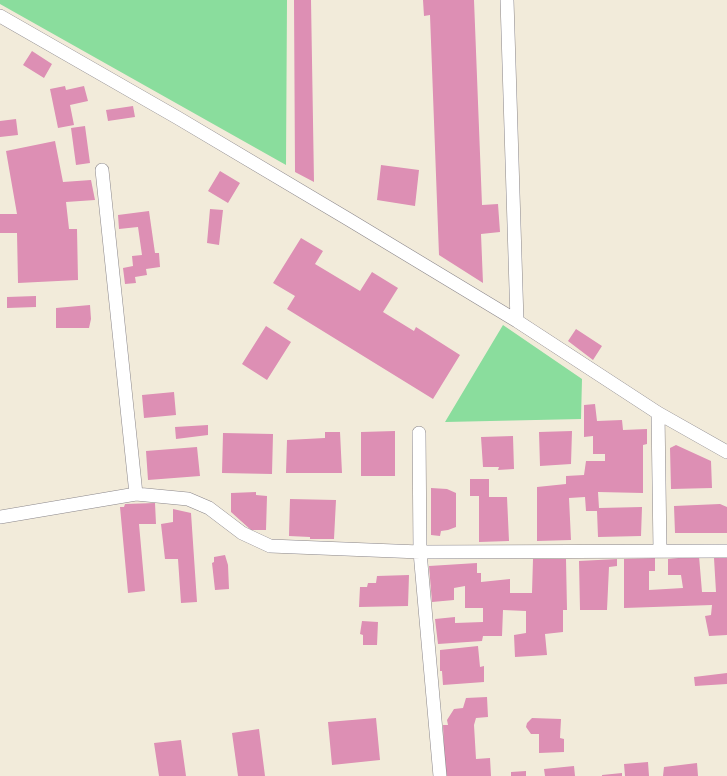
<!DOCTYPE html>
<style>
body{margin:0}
canvas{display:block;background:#f2ebda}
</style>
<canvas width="727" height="776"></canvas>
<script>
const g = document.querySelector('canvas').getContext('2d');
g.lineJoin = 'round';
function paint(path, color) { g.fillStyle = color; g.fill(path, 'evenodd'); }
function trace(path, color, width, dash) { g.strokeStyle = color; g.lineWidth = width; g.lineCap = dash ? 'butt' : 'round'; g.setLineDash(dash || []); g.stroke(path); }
paint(new Path2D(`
 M0,0H287L286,165L0,4Z
 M503,325L582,379L581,419L445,422Z`), '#8add9d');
paint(new Path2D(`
 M294,0H311L314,182L295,172Z
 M423,0H474L482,205L498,204L500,232L481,234L483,283L439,255L430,15L424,16Z
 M32,51L52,64L44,78L23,65Z
 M65,86L66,90L84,86L88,101L70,105L74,125L58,128L50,89Z
 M133,106L135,117L108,121L106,110Z
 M16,119L18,135L0,137V121Z
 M85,126L90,163L76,165L71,128Z
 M55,141L63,182L91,180L95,200L66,202L69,229H77L78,280L18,283L17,233H0V214H17L6,151Z
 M381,165L419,170L415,206L377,200Z
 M220,171L240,183L228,203L208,191Z
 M210,209L223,210L219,245L207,243Z
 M149,211L155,253H159L160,267L146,269L147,275L135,277L136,283L125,284L123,268L133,266L132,256L142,255L138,227L119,229L118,215Z
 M301,238L323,251L315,264L360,291L372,272L398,288L383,312L414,331L416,327L460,355L433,399L287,309L295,296L273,283Z
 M36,296V307L7,308V297Z
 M90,305L91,319L89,328H56V308Z
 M266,326L291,342L267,380L242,364Z
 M576,329L602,346L593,360L568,341Z
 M174,392L176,415L144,418L142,395Z
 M595,404L597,421L622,420L623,430L647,429V444L643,445V493L598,492L599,508L642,507L641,536L598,537L597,511H586L585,497L569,498L571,540L537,541V487L566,484V476L584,475L586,461H605V454H593V436L584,437V405Z
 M208,425V435L176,439L175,427Z
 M395,431V476H361V432Z
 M572,431L571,464L540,466L539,432Z
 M325,432H340L342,473H286L287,440L325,438Z
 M223,433L273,434L272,474L222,473Z
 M513,436L514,469L498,470L499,467H483L481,437Z
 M676,445L711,461L712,488L671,489L670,448Z
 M197,447L200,476L148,480L146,451Z
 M470,479H489V497H507L509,541L479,542V496H470Z
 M431,488L447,489L456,493V527L448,530L441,531L440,536L431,535Z
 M256,492V495L267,496L266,530H251L231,512V493Z
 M290,499L336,500L334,539H310V537L289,536Z
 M155,503L156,524H139L145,591L128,593L120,507H124L125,504Z
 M720,504L727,507V533H675L674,506Z
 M173,509L191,513L197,602L181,603L178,559H165L161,524L173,522Z
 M225,555L228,565L229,589L215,590L212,563L214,562V557Z
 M699,556L702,592H716L714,558L727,556V635L709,636L705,616L711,615L712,605L624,608V559L655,558V571H649V590L683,588L681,575H668V559Z
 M533,559H566L567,610H563V632L545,634L547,655L515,657L514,635L526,633V611L503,610L502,636H483L482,641L438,644L435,619L455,617V623L483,622V608H465V586L454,588V600L432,602L429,566L477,563V573H481V582L510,579V593H532Z
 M617,559V566L609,567L607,610H580L579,561Z
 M409,575L408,606L359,607L360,587H367L368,583H376L377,576Z
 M362,621L378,622L377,645H363V635L360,634Z
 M478,646L480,667L484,666V682L443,685L442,671H440V650Z
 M727,673V684L695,686L694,677Z
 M487,697L488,717L476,718L474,725L476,759L490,758L491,776H445L443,725H448L447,720L454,709L463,708L466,698Z
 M376,718L380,760L332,765L328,722Z
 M532,718L561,719L560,738L564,739V752L539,753V734H531L526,727L527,723Z
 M259,729L265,776H238L232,733Z
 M181,740L186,776H159L154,743Z
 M648,762L649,776H625L624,764Z
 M697,763L698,776H663L664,767Z
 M574,766L575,776H545L544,769Z
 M526,771V776H511V772Z
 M622,773V776H602V775Z`), '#dd8fb4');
const street = new Path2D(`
 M507,0L517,321
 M0,16L178,118L348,219L517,321L658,413L727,452
 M102,170L136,494
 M658,413L660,551
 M419,433L420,552L440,776
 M0,517L136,494L188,499L209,508L242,533L270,546L420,552L727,551`);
trace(street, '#8a868a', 14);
trace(street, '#fff', 13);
</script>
